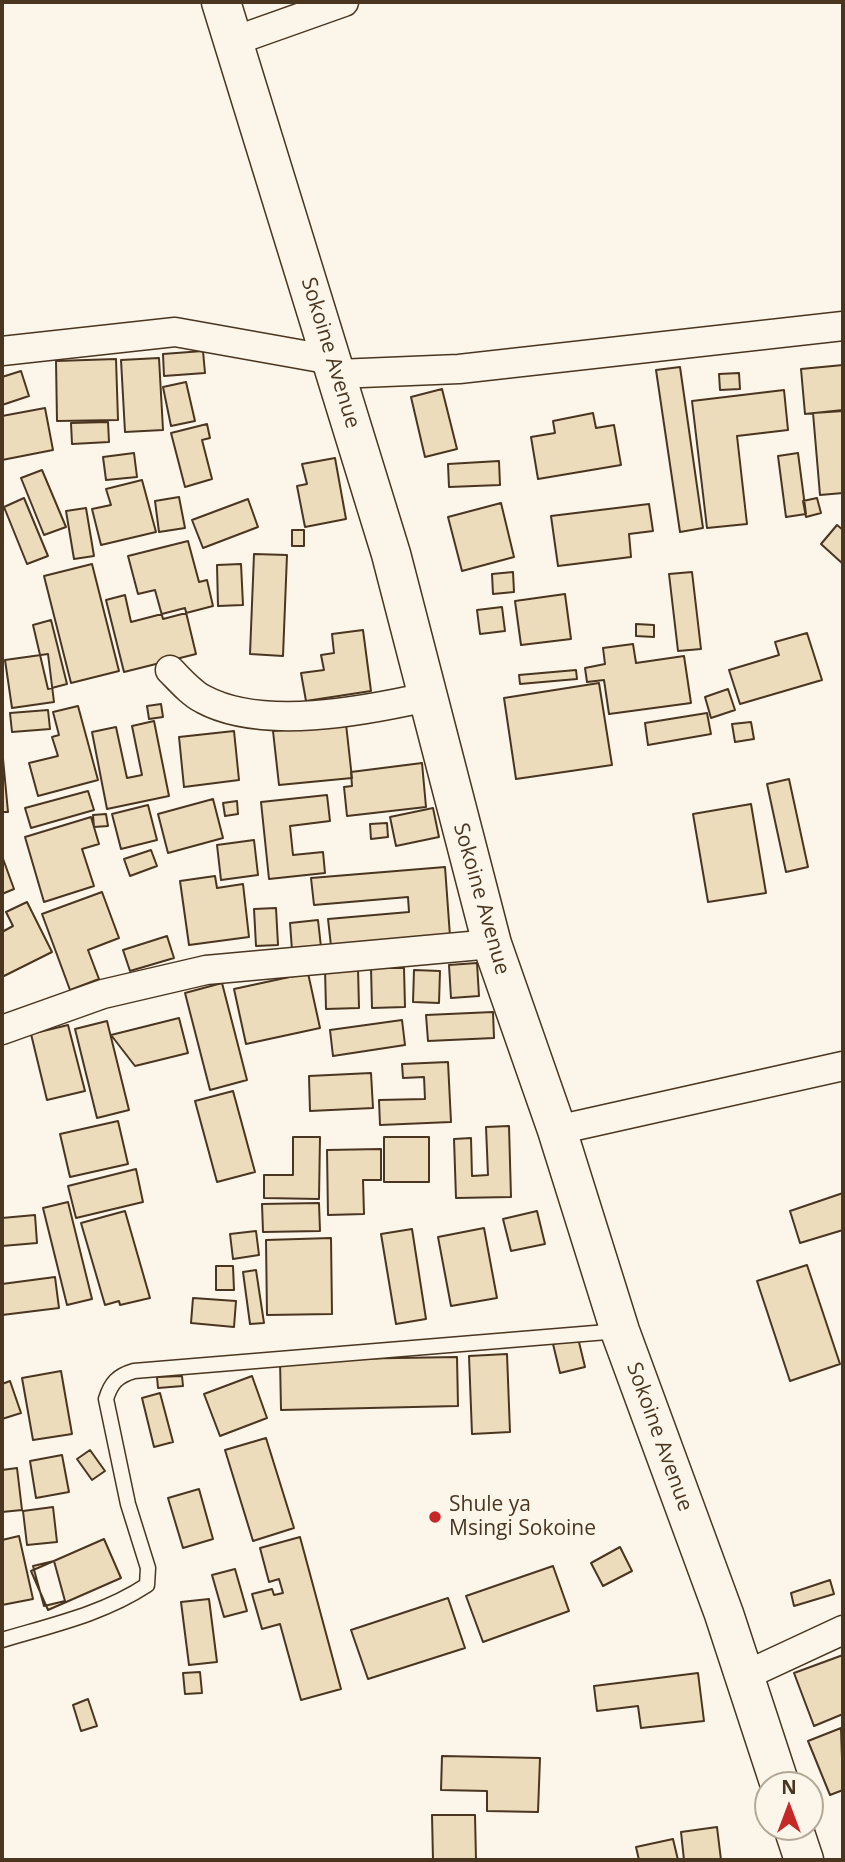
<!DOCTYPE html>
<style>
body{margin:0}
#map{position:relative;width:845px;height:1862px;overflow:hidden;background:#fbf6e9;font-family:"Open Sans",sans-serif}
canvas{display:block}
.frame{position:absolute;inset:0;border:4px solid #4a3520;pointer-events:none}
.north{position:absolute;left:754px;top:1771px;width:70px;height:70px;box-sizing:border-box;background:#fbf6e9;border:2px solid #b4a999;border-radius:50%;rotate:0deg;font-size:19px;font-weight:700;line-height:28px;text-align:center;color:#4a3520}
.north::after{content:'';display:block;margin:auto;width:24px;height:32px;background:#c62828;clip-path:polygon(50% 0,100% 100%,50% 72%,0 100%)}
</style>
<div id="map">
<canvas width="845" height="1862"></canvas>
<div class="frame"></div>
<div class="north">N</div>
</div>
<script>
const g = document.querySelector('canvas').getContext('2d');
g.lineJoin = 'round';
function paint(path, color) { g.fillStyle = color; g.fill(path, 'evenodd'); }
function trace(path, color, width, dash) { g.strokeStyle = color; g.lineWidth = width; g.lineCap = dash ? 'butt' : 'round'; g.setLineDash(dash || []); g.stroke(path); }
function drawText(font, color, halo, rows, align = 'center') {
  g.font = font + ' "Open Sans",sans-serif'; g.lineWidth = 5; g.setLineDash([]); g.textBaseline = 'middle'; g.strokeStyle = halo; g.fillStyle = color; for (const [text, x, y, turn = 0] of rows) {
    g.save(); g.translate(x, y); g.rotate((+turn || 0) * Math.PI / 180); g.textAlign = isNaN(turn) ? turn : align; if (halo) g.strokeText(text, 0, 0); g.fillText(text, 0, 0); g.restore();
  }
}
const building = new Path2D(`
 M203,351L205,373L164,376L163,354Z
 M159,358L163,430L125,432L121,360Z
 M116,359L118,420L57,421L56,361Z
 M843,365V410L805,414L801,369Z
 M680,367L703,528L680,532L656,370Z
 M21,371L29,396L2,405V377Z
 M739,373L740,389L720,390L719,374Z
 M186,382L195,421L171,426L163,387Z
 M442,389L457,449L425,457L411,397Z
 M784,390L788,430L737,436L747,524L707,528L692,401Z
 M45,408L53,450L2,460V416Z
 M843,411V493L820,495L813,413Z
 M593,413L596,428L614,425L621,465L538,479L531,437L555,433L553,421Z
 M108,422L109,442L72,444L71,423Z
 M207,424L210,438L202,440L212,479L185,487L171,433Z
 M134,453L137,477L106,480L103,457Z
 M798,453L806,514L786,517L778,456Z
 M335,458L346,519L305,527L297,486L307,484L302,464Z
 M499,461L500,485L449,487L448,464Z
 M42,470L66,527L44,535L21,478Z
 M142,480L156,532L101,545L92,509L111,505L106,489Z
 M179,497L185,528L159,532L155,501Z
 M24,498L48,556L27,564L4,507Z
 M817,498L821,513L806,517L803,501Z
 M248,499L258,527L203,548L192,520Z
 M501,503L514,557L462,571L448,517Z
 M649,504L653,531L629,534L631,557L558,566L551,516Z
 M86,508L94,556L74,559L66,511Z
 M837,525L843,530V564L821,544Z
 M292,530H304V546H292Z
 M188,541L199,582L207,580L213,606L163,619L155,590L138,594L128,556Z
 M254,554L287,555L283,656L250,654Z
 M92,564L119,671L71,683L44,576Z
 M241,564L243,605L218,606L217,565Z
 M513,572L514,592L493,594L492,574Z
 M692,572L701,649L678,651L669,574Z
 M565,594L571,639L521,645L515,601Z
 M125,595L131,622L185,608L196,654L124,672L106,600Z
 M502,607L505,631L480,634L477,610Z
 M51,620L67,684L48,689L33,625Z
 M636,624L654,625V637L636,636Z
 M363,630L371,691L306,701L301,673L324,670L321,655L334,653L332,634Z
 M807,633L822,680L740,704L729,670L779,655L775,642Z
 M633,644L636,663L684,656L691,703L609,714L604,680L587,682L585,668L605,664L603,648Z
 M48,654L54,702L12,708L5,660Z
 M576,670L577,679L520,684L519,675Z
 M599,683L612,765L516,779L504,698Z
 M728,689L735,710L711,718L705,697Z
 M161,704L163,717L149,719L147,706Z
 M78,706L98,780L38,796L29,763L58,756L52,737L59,735L53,712Z
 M48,710L50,729L12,732L10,713Z
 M707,713L711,734L648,745L645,723Z
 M154,721L169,796L107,809L92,732L116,727L127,778L142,775L132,726Z
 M751,722L754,739L735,742L732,724Z
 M346,724L352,778L279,785L273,731Z
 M234,731L239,780L184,787L179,737Z
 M2,748L8,812H2Z
 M422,763L426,807L347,816L344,787L352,786L351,772Z
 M789,779L808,867L786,872L767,784Z
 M88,791L94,810L31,828L25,808Z
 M327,795L330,821L290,826L293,855L323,852L325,873L269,879L261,802Z
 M213,799L223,838L168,853L158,814Z
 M237,801L238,814L225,816L223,803Z
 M751,804L766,893L708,902L693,814Z
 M148,805L157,840L121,849L112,814Z
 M433,808L439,837L396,846L390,817Z
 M106,814L108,826L94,827L93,815Z
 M91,817L99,844L82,849L94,886L44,902L25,837Z
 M387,823L388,837L371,839L370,824Z
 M254,840L258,875L221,880L217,845Z
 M151,850L157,866L130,876L124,859Z
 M2,856L14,889L2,894Z
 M445,867L450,936L331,946L328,919L409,912L408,897L314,905L311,878Z
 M215,876L217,888L243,884L249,937L189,945L180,881Z
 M102,892L119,938L88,950L99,979L70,990L42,914Z
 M27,902L52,952L2,977V932L13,926L6,912Z
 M276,908L278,945L256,946L254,909Z
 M318,920L321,947L292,950L290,923Z
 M167,936L174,958L130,971L123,950Z
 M477,963L479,996L451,998L449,965Z
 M358,968L359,1008L326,1009L325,969Z
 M371,968H404L405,1007L372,1008Z
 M414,970L440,971L439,1003L413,1002Z
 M308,973L320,1028L246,1044L234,989Z
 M222,983L247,1080L210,1090L185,993Z
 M493,1012L494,1038L428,1041L426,1015Z
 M179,1018L188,1053L135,1066L111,1035Z
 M402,1020L405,1045L333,1056L330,1030Z
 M107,1021L129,1110L97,1118L75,1029Z
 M68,1025L85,1091L47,1100L31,1034Z
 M448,1062L451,1122L380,1125L379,1100L425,1099L424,1077L403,1078L402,1064Z
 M371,1073L373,1108L310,1111L309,1076Z
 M233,1091L255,1172L217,1182L195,1101Z
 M118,1121L128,1164L70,1177L60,1134Z
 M509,1126L511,1197L456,1198L454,1139L471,1138L472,1176L488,1175L486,1127Z
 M293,1137H320L319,1199L264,1198V1175H293Z
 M384,1137H429V1182H384Z
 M381,1149V1180H363L364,1214L328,1215L327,1150Z
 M136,1169L143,1202L76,1218L68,1186Z
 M843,1193V1230L800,1243L790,1211Z
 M68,1202L92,1299L67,1305L43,1208Z
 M319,1203L320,1231L263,1232L262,1204Z
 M125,1211L150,1298L120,1305L119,1301L105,1305L81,1223Z
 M537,1211L545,1244L511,1251L503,1219Z
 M35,1215L37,1243L2,1246V1218Z
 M484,1228L497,1298L451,1306L438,1237Z
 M412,1229L426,1319L396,1324L381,1234Z
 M256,1231L259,1255L233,1259L230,1234Z
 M331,1238L332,1314L267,1315L266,1240Z
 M807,1265L840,1364L790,1381L757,1281Z
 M216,1266H233L234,1290H216Z
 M256,1270L264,1323L250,1324L243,1272Z
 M55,1277L59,1308L2,1315V1284Z
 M193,1298L236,1301L234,1327L191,1323Z
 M578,1338L585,1367L560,1373L553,1344Z
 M507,1354L510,1432L472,1434L469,1356Z
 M457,1357L458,1406L281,1410L280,1360Z
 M61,1371L72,1434L33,1440L22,1378Z
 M182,1376L183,1386L158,1388L157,1377Z
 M252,1376L267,1418L220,1436L204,1394Z
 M10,1381L21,1413L2,1419V1384Z
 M160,1393L173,1442L154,1447L142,1398Z
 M266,1438L294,1528L253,1541L225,1450Z
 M90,1450L105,1471L92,1480L77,1459Z
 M62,1455L69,1492L36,1498L30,1461Z
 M17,1468L22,1510L2,1512V1470Z
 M199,1489L213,1539L183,1548L168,1498Z
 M53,1507L57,1542L27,1545L23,1511Z
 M19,1536L33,1599L2,1605V1540Z
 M300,1537L341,1689L301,1700L280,1624L262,1629L252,1594L272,1589L274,1595L283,1593L279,1579L269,1582L260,1548Z
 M104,1539L121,1578L48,1610L31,1571Z
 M620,1547L632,1571L603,1586L591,1563Z
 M54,1561L65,1601L44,1606L33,1566Z
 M553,1566L569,1611L483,1642L466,1596Z
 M235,1569L247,1611L224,1617L212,1575Z
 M830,1580L834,1594L794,1606L791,1593Z
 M448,1598L465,1648L368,1679L351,1630Z
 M209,1599L217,1662L189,1665L181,1602Z
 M843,1655V1714L814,1726L794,1673Z
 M200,1672L202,1693L185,1694L183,1673Z
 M698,1673L704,1721L641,1728L638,1706L597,1711L594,1686Z
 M88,1699L97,1726L81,1731L73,1705Z
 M841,1728L843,1790L830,1795L808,1741Z
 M442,1756L540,1758L538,1812L487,1811V1791L441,1790Z
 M432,1815H475L476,1860H433Z
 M717,1827L721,1860H684L681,1832Z
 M673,1839L678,1860H639L636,1847Z`);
paint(building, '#ecdcbc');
trace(building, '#4a3520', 2);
const lane = new Path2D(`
 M2,1640C52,1625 103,1614 147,1585L148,1568L128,1504L106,1399C111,1383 117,1376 134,1371L619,1331`);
const street = new Path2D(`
 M234,41L344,2
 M2,351L175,332L332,360
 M337,374L459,369L843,326
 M170,670C180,680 191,693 203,699C262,731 364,711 427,697
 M2,1030L103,994L206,970L492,944
 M557,1130L843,1066
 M744,1676L843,1630`);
const secondary = new Path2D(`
 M221,2L391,554L492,944L557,1130L620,1331L724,1614L780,1785
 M793,1827L804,1860`);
trace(lane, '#4a3520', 17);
trace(street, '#4a3520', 31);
trace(secondary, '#4a3520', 41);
trace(lane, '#fbf6e9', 14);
trace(street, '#fbf6e9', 28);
trace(secondary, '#fbf6e9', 38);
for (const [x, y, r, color] of [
 [435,1517,7,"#c62828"]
]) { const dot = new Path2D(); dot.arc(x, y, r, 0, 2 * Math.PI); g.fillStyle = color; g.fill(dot); trace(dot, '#fbf6e9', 2.5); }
drawText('21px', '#4a3520', '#fbf6e9', [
 ["Sokoine Avenue",330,353,73],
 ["Sokoine Avenue",481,899,74],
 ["Sokoine Avenue",659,1437,70]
]);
drawText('21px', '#4a3520', '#fbf6e9', [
 ["Shule ya",449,1505],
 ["Msingi Sokoine",449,1529]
], 'left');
</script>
